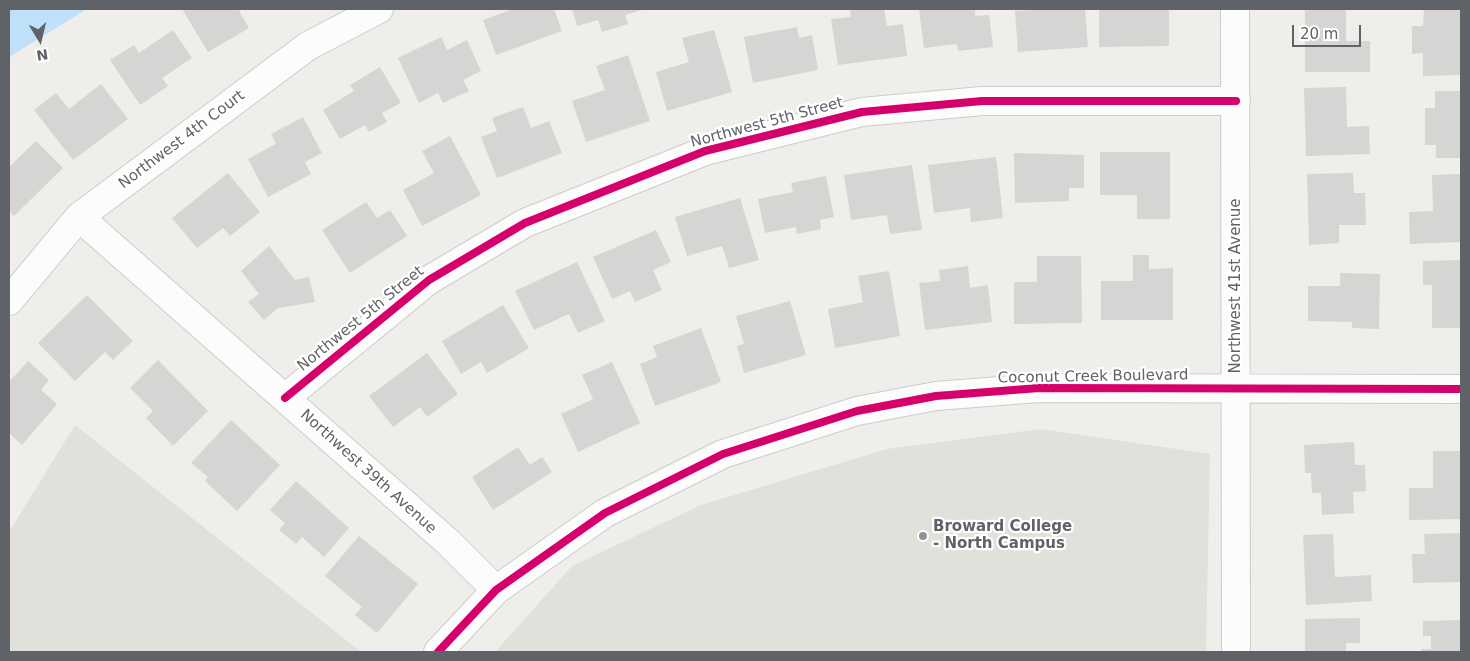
<!DOCTYPE html>
<style>
body{margin:0}
#map{position:relative;width:1470px;height:661px;overflow:hidden;background:#efeeea;font-family:"DejaVu Sans",sans-serif}
canvas{display:block}
.frame{position:absolute;inset:0;border:10px solid #5f6368;pointer-events:none}
.north{position:absolute;left:15px;top:15px;width:50px;height:50px;-webkit-text-stroke:4px #fff;paint-order:stroke;rotate:171deg;font-size:14px;font-weight:700;line-height:20px;text-align:center;color:#5f6368}
.north::after{content:'';display:block;margin:auto;width:18px;height:22px;background:#5f6368;clip-path:polygon(50% 0,100% 100%,50% 72%,0 100%)}
.scale{position:absolute;left:1292px;top:25px;width:69px;height:22px;box-sizing:border-box;border:2px solid #5f6368;border-top:0;padding-left:6px;font-size:15px;line-height:18px;white-space:nowrap;color:#5f6368;-webkit-text-stroke:4px #fff;paint-order:stroke}
</style>
<div id="map">
<canvas width="1470" height="661"></canvas>
<div class="frame"></div>
<div class="north">N</div>
<div class="scale">20 m</div>
</div>
<script>
const g = document.querySelector('canvas').getContext('2d');
g.lineJoin = 'round';
function paint(path, color) { g.fillStyle = color; g.fill(path, 'evenodd'); }
function trace(path, color, width, dash) { g.strokeStyle = color; g.lineWidth = width; g.lineCap = dash ? 'butt' : 'round'; g.setLineDash(dash || []); g.stroke(path); }
function drawText(font, color, halo, rows, align = 'center') {
  g.font = font + ' "DejaVu Sans",sans-serif'; g.lineWidth = 4.5; g.setLineDash([]); g.textBaseline = 'middle'; g.strokeStyle = halo; g.fillStyle = color; for (const [text, x, y, turn = 0] of rows) {
    g.save(); g.translate(x, y); g.rotate((+turn || 0) * Math.PI / 180); g.textAlign = isNaN(turn) ? turn : align; if (halo) g.strokeText(text, 0, 0); g.fillText(text, 0, 0); g.restore();
  }
}
paint(new Path2D(`
 M75,425L361,652H9V532Z
 M1041,429L1210,454L1206,652H495L572,566L701,505L887,449Z`), '#e2e0da');
paint(new Path2D(`
 M9,9H87L9,57Z`), '#bfe0f9');
paint(new Path2D(`
 M182,9H244L239,11L249,28L208,52Z
 M513,9H554L562,31L496,55L483,20Z
 M572,9H644L625,15L628,24L602,32L598,20L577,26Z
 M850,9H884L887,26L903,24L907,56L838,65L831,19L851,17Z
 M919,9H975V16L989,15L993,47L958,51L957,44L924,48Z
 M1051,9H1085L1088,47L1018,52L1015,11Z
 M1099,9H1169V46L1099,47Z
 M1305,9H1346V41H1370V72H1305Z
 M1424,9H1461V75L1423,76V53L1412,54V26H1423Z
 M797,27L799,38L812,35L818,70L753,83L744,37Z
 M173,30L192,58L162,78L168,86L140,105L110,60L134,45L139,53Z
 M714,30L732,92L667,111L656,72L689,62L682,38Z
 M441,37L447,50L467,40L481,71L463,80L469,91L443,103L438,93L419,103L398,58Z
 M628,55L650,121L586,142L572,101L605,90L596,66Z
 M380,67L401,103L382,113L387,122L369,132L365,125L340,139L323,110L354,91L350,85Z
 M101,84L128,119L73,160L34,110L56,93L69,109Z
 M1346,87L1347,127L1369,126L1370,154L1306,156L1304,88Z
 M1435,91H1461V158H1436V145H1425V108H1435Z
 M523,107L531,128L549,121L562,153L497,178L481,137L497,131L492,118Z
 M303,117L322,153L305,162L311,174L268,197L248,159L276,144L271,134Z
 M450,136L481,195L422,226L403,190L434,173L422,151Z
 M36,141L63,168L14,216L9,211V167Z
 M1100,152H1170V219H1137V195H1100Z
 M1014,153L1084,155V188H1069V201L1015,203Z
 M996,157L1003,218L971,222L970,208L934,213L928,165Z
 M912,165L922,230L890,234L887,215L851,220L844,175Z
 M228,173L260,212L230,236L223,228L197,248L172,218Z
 M1353,173L1354,193H1365L1366,225H1339V243L1309,245L1307,174Z
 M1461,174V242L1410,244L1409,212L1433,211L1432,175Z
 M826,176L834,217L820,220L821,229L797,234L796,227L765,233L758,199L793,192L791,183Z
 M740,198L759,260L729,268L722,246L687,256L675,217Z
 M366,202L377,218L390,210L407,236L350,273L322,230Z
 M656,230L671,262L653,270L662,290L635,302L630,291L612,299L593,257Z
 M269,246L295,280L309,277L315,302L278,308L264,320L248,302L259,294L241,271Z
 M1133,255H1149V269L1173,268V320H1101V281H1133Z
 M1037,256H1081L1082,323L1014,324V282H1037Z
 M1461,260V328H1432V285H1423V261Z
 M577,262L605,321L578,333L569,314L534,330L515,291Z
 M968,266L970,288L988,285L992,322L925,330L919,283L940,281L939,270Z
 M889,271L900,336L835,348L828,309L863,302L858,276Z
 M1340,273L1380,274L1379,329L1352,328V322L1308,321V286H1340Z
 M87,295L133,341L113,360L105,352L75,381L38,343Z
 M790,301L806,355L744,373L737,346L744,344L736,316Z
 M503,305L529,348L487,373L481,362L461,374L442,341Z
 M701,328L721,382L655,406L640,364L657,357L653,346Z
 M427,353L458,394L427,417L420,407L393,427L369,396Z
 M158,360L208,411L173,446L146,418L153,411L130,388Z
 M28,361L49,380L41,390L57,404L22,445L9,433V382Z
 M612,362L640,423L578,452L561,414L593,399L582,375Z
 M231,420L280,465L237,511L205,481L208,477L191,463Z
 M1354,442L1355,465H1365L1366,491L1353,492L1354,513L1322,515L1321,493H1312L1311,473H1305L1304,445Z
 M518,447L530,465L542,457L552,472L493,510L472,477Z
 M1433,451H1461V519L1409,520V488H1433Z
 M296,481L349,528L324,557L302,537L296,544L279,530L285,523L270,510Z
 M1461,533V582L1413,583L1412,554H1425L1424,534Z
 M1333,534L1335,577L1371,575L1372,601L1306,605L1303,535Z
 M359,536L418,584L377,633L355,615L362,607L325,576Z
 M1360,618V643H1346V652H1305V619Z
 M1461,620V652H1421V649H1431V636H1423V621Z`), '#d6d5d3');
const minor = new Path2D(`
 M1235,9L1236,652
 M79,217L449,543L496,590
 M9,301L79,217L308,46L379,9
 M285,398L429,280L525,223L705,151L862,112L982,101H1236
 M438,652L496,590L605,513L723,454L857,411L936,396L1039,388L1461,389`);
trace(minor, '#cbcccc', 30);
trace(minor, '#fdfcfc', 28);
trace(new Path2D(`
 M285,398L429,280L525,223L705,151L862,112L982,101H1236
 M438,652L496,590L605,513L723,454L857,411L936,396L1039,388L1461,389`), '#d6006c', 8);
for (const [x, y, r, color] of [
 [923,536,5,"#919496"]
]) { const dot = new Path2D(); dot.arc(x, y, r, 0, 2 * Math.PI); g.fillStyle = color; g.fill(dot); trace(dot, '#fff', 2); }
drawText('15px', '#5f6368', '#fff', [
 ["Northwest 5th Street",767,123,-15],
 ["Northwest 4th Court",182,140,-37],
 ["Northwest 41st Avenue",1236,286,-90],
 ["Northwest 5th Street",361,319,-39],
 ["Coconut Creek Boulevard",1093,377,-1],
 ["Northwest 39th Avenue",368,472,42]
]);
drawText('bold 15px', '#5f6368', '#fff', [
 ["Broward College",933,527],
 ["- North Campus",933,544]
], 'left');
</script>
